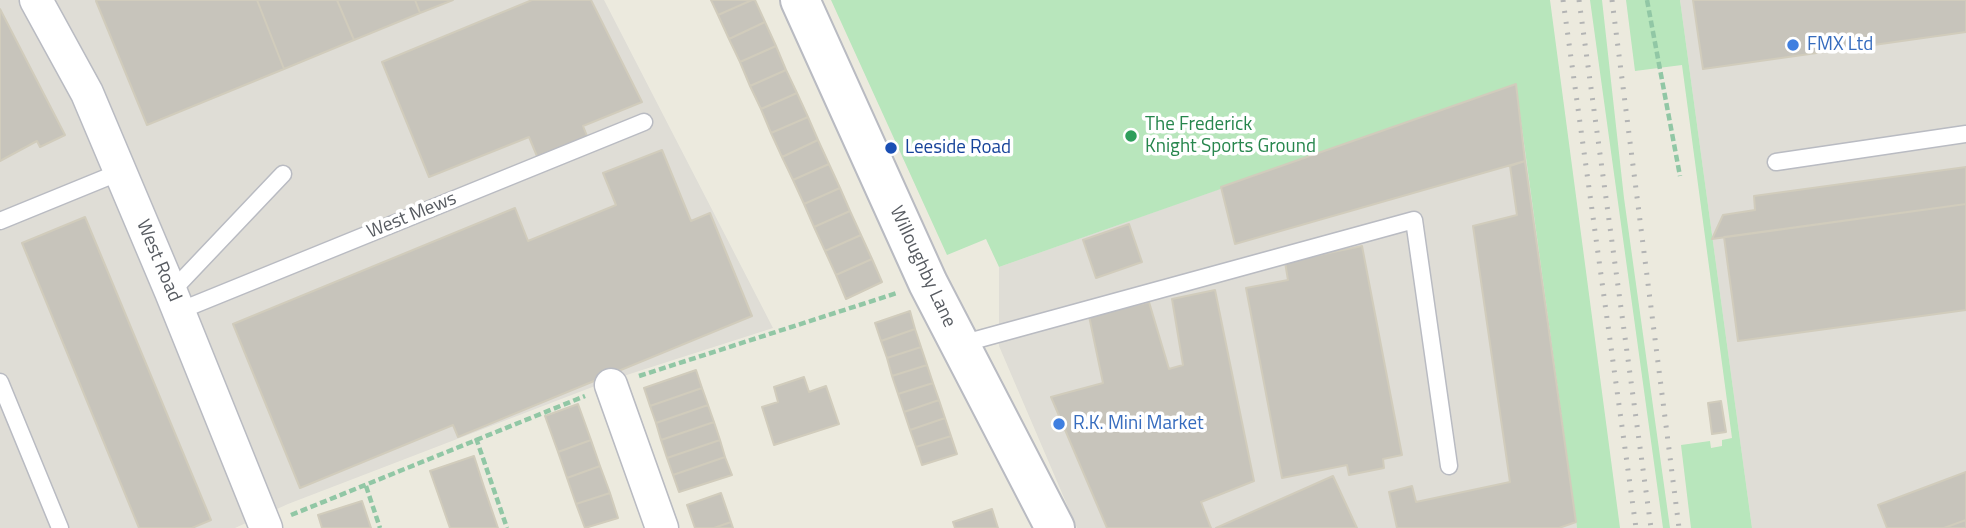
<!DOCTYPE html>
<style>
body{margin:0}
canvas{display:block;background:#eceade}
</style>
<canvas width="1966" height="528"></canvas>
<script>
const g = document.querySelector('canvas').getContext('2d');
g.lineJoin = 'round';
function paint(path, color) { g.fillStyle = color; g.fill(path, 'evenodd'); }
function trace(path, color, width, dash) { g.strokeStyle = color; g.lineWidth = width; g.lineCap = dash ? 'butt' : 'round'; g.setLineDash(dash || []); g.stroke(path); }
function drawText(font, color, halo, rows, align = 'center') {
  g.font = font + ' "Titillium Web",sans-serif'; g.lineWidth = 7; g.setLineDash([]); g.textBaseline = 'middle'; g.strokeStyle = halo; g.fillStyle = color; for (const [text, x, y, turn = 0] of rows) {
    g.save(); g.translate(x, y); g.rotate((+turn || 0) * Math.PI / 180); g.textAlign = isNaN(turn) ? turn : align; if (halo) g.strokeText(text, 0, 0); g.fillText(text, 0, 0); g.restore();
  }
}
paint(new Path2D(`
 M0,0H604L773,328L608,381L288,504L235,528H0Z
 M1680,0H1966V528H1752Z
 M1516,84L1577,528H1077L999,346V267Z`), '#dfddd6');
paint(new Path2D(`
 M831,0H1550L1620,528H1577L1516,85L999,267L986,239L947,255Z
 M1590,0H1602L1624,198L1670,528H1663Z
 M1626,0H1680L1752,528H1691L1681,445L1710,441L1711,448L1722,446V440L1732,438L1682,65L1635,71Z`), '#b8e6bc');
const building = new Path2D(`
 M98,0H257L284,69L147,125L96,1Z
 M257,0H337L354,40L284,69Z
 M337,0H415L420,13L354,40Z
 M415,0H453L420,13Z
 M532,0H591L642,102L583,126L589,141L539,161L529,137L429,177L382,62Z
 M711,0H752L718,15Z
 M752,0H755L765,22L729,39L718,15Z
 M1693,0H1966V32L1703,69Z
 M0,9L65,135L40,147L37,141L0,161Z
 M765,22L776,46L740,62L729,39Z
 M776,46L786,70L750,86L740,62Z
 M786,70L797,93L761,109L750,86Z
 M1516,84L1525,161L1235,244L1221,187Z
 M797,93L808,117L771,133L761,109Z
 M808,117L818,140L782,157L771,133Z
 M818,140L829,164L793,180L782,157Z
 M662,150L691,221L710,213L752,316L458,437L453,425L300,488L233,324L515,208L528,241L616,205L603,173Z
 M1525,161L1576,522L1559,528H1397L1389,492L1412,486L1416,502L1510,482L1473,226L1517,215L1510,166Z
 M829,164L840,188L804,204L793,180Z
 M1966,167V204L1712,239L1723,215L1755,210L1754,196Z
 M840,188L850,211L814,227L804,204Z
 M1966,204V310L1738,341L1724,237Z
 M850,211L861,235L825,251L814,227Z
 M85,217L211,520L192,528H139L22,243Z
 M1129,224L1142,262L1096,278L1083,240Z
 M861,235L872,259L836,275L825,251Z
 M1362,246L1402,455L1383,459L1384,468L1349,475L1347,465L1282,478L1246,288L1288,280L1285,262Z
 M872,259L882,282L846,299L836,275Z
 M1215,290L1254,481L1201,502L1211,528H1107L1051,397L1103,383L1089,316L1149,302L1169,369L1183,365L1172,299Z
 M910,311L915,329L881,341L875,323Z
 M915,329L921,347L887,358L881,341Z
 M921,347L927,365L892,376L887,358Z
 M927,365L933,383L898,394L892,376Z
 M696,370L702,388L650,406L644,388Z
 M804,377L809,392L826,386L839,424L774,445L762,407L778,402L774,387Z
 M933,383L939,400L904,412L898,394Z
 M702,388L708,405L656,423L650,406Z
 M939,400L945,418L910,430L904,412Z
 M1721,401L1726,432L1712,434L1708,403Z
 M578,404L591,440L558,452L545,416Z
 M708,405L714,422L661,440L656,423Z
 M945,418L951,436L916,447L910,430Z
 M714,422L720,440L667,458L661,440Z
 M951,436L957,454L922,465L916,447Z
 M591,440L600,466L567,478L558,452Z
 M720,440L725,457L673,475L667,458Z
 M474,456L484,487L498,528H450L430,471Z
 M725,457L732,475L679,492L673,475Z
 M600,466L610,493L576,504L567,478Z
 M1966,472V520L1944,528H1887L1878,505Z
 M1333,476L1357,528H1216Z
 M610,493L618,518L585,528L576,504Z
 M721,493L731,522L714,528H695L687,505Z
 M362,501L371,528H322L318,515Z
 M992,509L998,528H955L953,522Z
 M1966,520V528H1944Z
 M731,522L733,528H714Z`);
paint(building, '#c7c4bb');
trace(building, '#d1ccbc', 2);
const service = new Path2D(`
 M1776,162L1966,134
 M0,221L120,172
 M171,292L283,174
 M179,311L644,122
 M961,344L1414,220L1449,466
 M0,382L60,528`);
const minor = new Path2D(`
 M36,0L87,93L171,292L266,528
 M611,385L662,528`);
const tertiary = new Path2D(`
 M800,0L928,283L1055,528`);
trace(service, '#b9bbc2', 19);
trace(minor, '#b9bbc2', 35);
trace(tertiary, '#b9bbc2', 42);
trace(new Path2D(`
 M1647,0L1680,176
 M639,376L897,293
 M476,438L507,528
 M366,486L380,528
 M291,515L585,396`), '#91c7a5', 4.5, [7, 3.5]);
trace(service, '#fff', 16);
trace(minor, '#fff', 32);
trace(tertiary, '#fff', 38);
trace(new Path2D(`
 M1563,0L1636,528
 M1579,0L1651,528
 M1612,0L1679,528`), '#b3b4b4', 5, [2, 9]);
for (const [x, y, r, color] of [
 [1793,45,7,"#3f7fe0"],
 [1131,136,7,"#2e9e5b"],
 [891,148,7,"#1a4fb4"],
 [1059,424,7,"#3f7fe0"]
]) { const dot = new Path2D(); dot.arc(x, y, r, 0, 2 * Math.PI); g.fillStyle = color; g.fill(dot); trace(dot, '#fff', 2.5); }
drawText('19px', '#366cbe', '#fff', [
 ["FMX Ltd",1807,45],
 ["R.K. Mini Market",1073,424]
], 'left');
drawText('19px', '#27864d', '#fff', [
 ["The Frederick",1145,125],
 ["Knight Sports Ground",1145,147]
], 'left');
drawText('19px', '#164399', '#fff', [
 ["Leeside Road",905,148]
], 'left');
drawText('19px', '#575b61', '#fff', [
 ["West Mews",412,216,-22],
 ["West Road",158,261,67],
 ["Willoughby Lane",922,267,65]
]);
</script>
